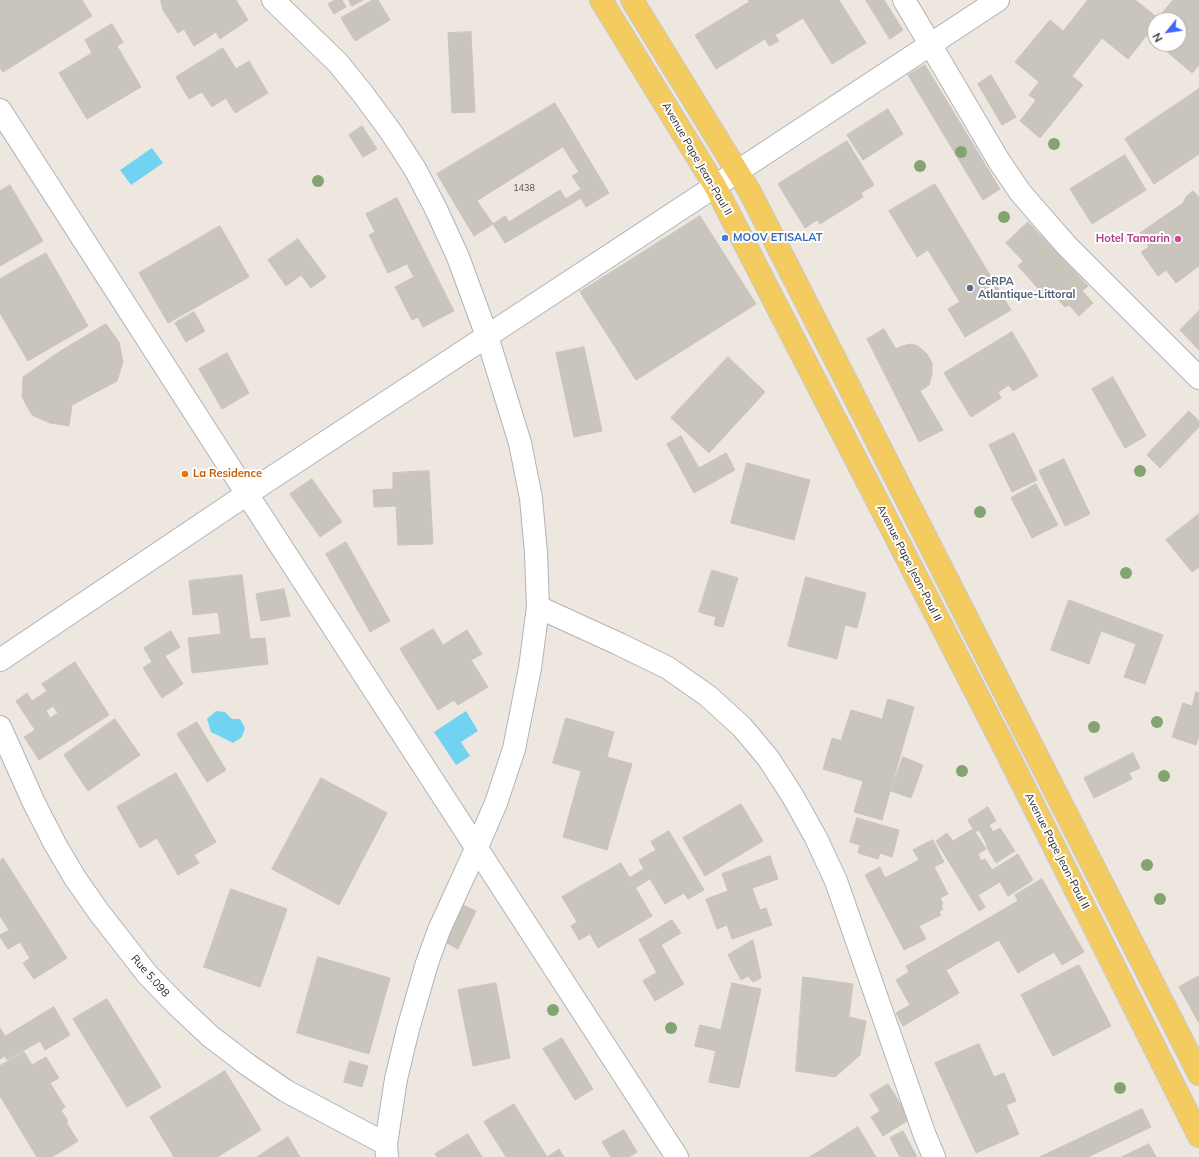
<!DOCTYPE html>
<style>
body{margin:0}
#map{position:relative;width:1199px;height:1157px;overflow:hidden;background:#eee7df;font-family:Mulish,sans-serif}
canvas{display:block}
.north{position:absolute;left:1147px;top:12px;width:40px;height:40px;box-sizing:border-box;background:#fff;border:1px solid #ababab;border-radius:50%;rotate:240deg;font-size:11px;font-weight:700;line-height:16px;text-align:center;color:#2c2c2c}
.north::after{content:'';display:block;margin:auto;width:14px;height:18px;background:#3d67fd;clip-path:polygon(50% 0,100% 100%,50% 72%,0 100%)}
</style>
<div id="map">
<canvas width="1199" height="1157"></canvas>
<div class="north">N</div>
</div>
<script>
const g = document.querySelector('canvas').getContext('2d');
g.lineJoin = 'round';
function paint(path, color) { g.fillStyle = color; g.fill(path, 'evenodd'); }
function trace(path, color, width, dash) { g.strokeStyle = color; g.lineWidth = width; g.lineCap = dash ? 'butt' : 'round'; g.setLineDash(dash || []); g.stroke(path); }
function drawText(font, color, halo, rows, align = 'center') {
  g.font = font + ' Mulish,sans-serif'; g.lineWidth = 4; g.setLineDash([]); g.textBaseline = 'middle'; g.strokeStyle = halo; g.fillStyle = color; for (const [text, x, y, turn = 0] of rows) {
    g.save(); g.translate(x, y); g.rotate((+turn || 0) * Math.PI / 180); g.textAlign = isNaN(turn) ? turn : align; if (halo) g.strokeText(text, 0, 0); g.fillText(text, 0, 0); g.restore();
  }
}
paint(new Path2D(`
 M152,148L163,163L131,185L120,170Z
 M216,711L225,712L232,719H240L245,728L242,737L233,743L211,732L207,719Z
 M466,711L478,731L461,742L470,756L456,765L434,732Z`), '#71d3f1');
const building = new Path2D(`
 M0,0H82L92,16L3,72L0,68Z
 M161,0H236L248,20L220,39L216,32L194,46L184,29L178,33L163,10Z
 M335,0H342L346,7L334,14L328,4Z
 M349,0H363L352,6Z
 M373,0H378L390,20L355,41L341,18Z
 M748,0H839L866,43L832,64L803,18L775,35L779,41L769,46L765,39L716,69L695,35L749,2Z
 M866,0H884L903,30L890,39Z
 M1088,0H1135L1158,18L1173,0H1199V65L1192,73L1158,44H1179V20H1155V41L1147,35L1128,59L1102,38L1072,76L1083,85L1040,138L1020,121L1036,100L1029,95L1039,82L1015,62L1050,20L1063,31Z
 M112,24L123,42L117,46L141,87L87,119L59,73L92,53L85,40Z
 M471,32L475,112L452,113L448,33Z
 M223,48L236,69L249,61L268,93L235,113L226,98L212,107L202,92L189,99L176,77Z
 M925,65L1000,189L983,200L908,75Z
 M991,75L1016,117L1002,125L978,84Z
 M1199,89V154L1154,184L1125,139Z
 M555,103L609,193L586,207L581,198L505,243L493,224L474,236L437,174Z
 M888,109L903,134L863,160L847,135Z
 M362,126L377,149L363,157L349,135Z
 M847,141L874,185L861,193L863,197L820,224L817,220L805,228L778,184Z
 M563,147L579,172L572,176L581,189L566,199L560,190L509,222L505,216L493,224L477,201Z
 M1125,155L1146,190L1092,224L1070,189Z
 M935,184L1011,310L965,337L948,309L960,302L928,250L917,257L889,211Z
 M10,185L43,241L0,266V191Z
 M1193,191L1199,197V266L1176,283L1166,270L1158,276L1141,252L1149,247L1140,233L1183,203L1186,197Z
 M397,198L454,311L423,327L418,317L412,320L395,287L414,277L407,264L388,273L369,235L375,232L366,214Z
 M700,216L756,304L636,380L580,292Z
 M1028,222L1088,286L1082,291L1093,303L1079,316L1069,305L1065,307L1049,290L1044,295L1018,266L1023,261L1006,243Z
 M220,226L249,277L168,323L139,273Z
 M298,239L326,277L311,288L301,275L286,286L268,260Z
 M46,253L88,326L28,361L0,313V279Z
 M1199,311V350L1180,330Z
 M194,312L205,331L186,342L175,323Z
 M106,324L119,342L123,362L117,381L72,405L69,426L50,423L32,415L22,397L23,377L59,352Z
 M884,329L896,349L902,346L911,344L918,346L927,354L932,363V374L929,385L920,391L943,430L919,442L867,339Z
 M1012,332L1038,376L1013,391L1009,385L998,392L1001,398L971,417L944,373Z
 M584,347L602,431L574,437L556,353Z
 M227,353L249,393L222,409L199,369Z
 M728,357L765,392L709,453L671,418Z
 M1113,377L1146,436L1125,448L1092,389Z
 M1189,411L1199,421V427L1160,468L1147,455Z
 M1014,433L1037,480L1012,492L989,445Z
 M681,436L699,468L726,453L735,470L694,493L667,444Z
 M1064,459L1090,514L1065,526L1039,471Z
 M747,463L810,480L794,540L731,523Z
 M429,471L433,544L398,545L396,506L374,507L373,490L393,489V473Z
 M312,479L342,522L320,537L290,494Z
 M1036,484L1058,525L1032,538L1011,498Z
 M1199,514V567L1192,572L1166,540Z
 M346,542L390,621L370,632L326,554Z
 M712,570L738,578L723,627L714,625L716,617L699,612Z
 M242,575L250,639L265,638L268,664L192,673L188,638L221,634L218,612L193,615L189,581Z
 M806,577L866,593L857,628L845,625L837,659L788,646Z
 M284,589L290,616L261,621L256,594Z
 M1069,600L1163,635L1145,684L1124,677L1136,644L1101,631L1089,664L1051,650Z
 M433,629L443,645L467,630L482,654L471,660L488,687L458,705L454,700L438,710L400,649Z
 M171,631L180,647L165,656L183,684L162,698L143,668L152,662L144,648Z
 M75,662L109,715L39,760L24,737L35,730L16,701L27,693L32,701L47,691L42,684ZM53,706L58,713L50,718L46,711Z
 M1196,692L1199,693V735L1196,745L1172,737L1183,703L1192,706Z
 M888,699L914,707L882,820L854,812L863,781L823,769L832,738L841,741L851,710L882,719Z
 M566,718L614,732L607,757L632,764L607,850L563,837L581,771L553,763Z
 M115,719L140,755L88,791L64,755Z
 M197,722L226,770L207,782L177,734Z
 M1133,753L1140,768L1129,773L1132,779L1094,798L1084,778Z
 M903,757L923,765L911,798L891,791Z
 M176,773L216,842L194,855L199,863L178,875L157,838L140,848L117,807Z
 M321,778L387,813L339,905L272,869Z
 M741,804L763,841L705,876L683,838Z
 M988,807L996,821L989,825L993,832L1000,828L1015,851L996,863L986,846L987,845L979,830L975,832L986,849L978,854L981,861L985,859L992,870L1018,854L1033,880L1008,896L1000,882L978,895L985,907L979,911L936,841L947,833L953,841L973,829L968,820Z
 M857,818L899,830L892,857L880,853L878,859L858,853L860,845L850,842Z
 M669,831L704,890L688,899L684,893L665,904L650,879L635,888L629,878L644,869L639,860L656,850L651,842Z
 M933,840L944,862L934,867L948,894L940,898L943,904L941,905L943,909L939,912L941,915L919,926L926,939L904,950L865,875L880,867L885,878L919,860L913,850Z
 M770,856L778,879L752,888L760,910L766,908L772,925L732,939L727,925L717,929L706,899L728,891L722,874Z
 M3,858L67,958L34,979L23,963L30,958L20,942L8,949L0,937V935L9,930L0,916V861Z
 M621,863L652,916L598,948L590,934L579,940L571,926L577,922L562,897Z
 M1042,879L1084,952L1062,965L1054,952L1018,973L999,940L946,970L959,993L903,1026L896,1013L910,1005L896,980L909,972L906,966L1018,901L1015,895Z
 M231,889L287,909L260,987L204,967Z
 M456,902L476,911L458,949L438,938Z
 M672,920L681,933L661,945L672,964L657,973L639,940Z
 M753,940L761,978L753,982L748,976L741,980L728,955Z
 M318,957L390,978L369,1054L297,1033Z
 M672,964L684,984L655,1001L643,981Z
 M1079,965L1111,1026L1053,1056L1021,995Z
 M1199,976V1023L1179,987Z
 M803,977L853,984L849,1017L866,1021L860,1055L835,1077L796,1071Z
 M496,983L510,1058L473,1066L458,990Z
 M732,983L761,989L739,1088L709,1082Z
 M107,999L161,1087L127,1107L73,1019Z
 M54,1007L70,1035L45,1050L40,1041L7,1060L5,1056L0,1059V1028L5,1036Z
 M700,1025L721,1030L716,1051L695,1046Z
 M562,1038L593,1089L575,1100L543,1049Z
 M979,1044L994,1077L1004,1073L1016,1101L1006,1105L1019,1134L976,1153L935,1063Z
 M24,1052L32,1065L46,1057L59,1078L50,1083L65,1107L61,1110L68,1121L66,1122L78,1141L52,1157H37L0,1096V1066Z
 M350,1061L368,1066L362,1087L344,1082Z
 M225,1071L261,1130L217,1157H174L150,1117Z
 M888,1084L910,1119L883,1136L871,1117L880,1111L870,1095Z
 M514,1104L547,1157L559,1149L564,1157H506L484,1122Z
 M1142,1109L1151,1127L1088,1157H1040Z
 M858,1127L876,1157H810Z
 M624,1130L637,1152L629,1157H611L602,1142Z
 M903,1131L917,1157H900L890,1138Z
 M468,1134L482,1157H437L435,1154Z
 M288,1137L300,1157H257Z
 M1149,1144L1156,1157H1122Z`);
paint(building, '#c9c5bd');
trace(building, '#cac3b8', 1);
const minor = new Path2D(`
 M273,0L338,63L363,94L391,132L415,169L436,209L458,257L487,336L520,443L531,498L536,553L538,607L530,668L514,749L496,803L476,849L439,930L427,963L408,1029L396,1079L386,1144L387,1157
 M904,0L999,161L1020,192L1039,214L1067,246L1199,378
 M0,110L247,494L677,1157
 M538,607L619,644L668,668L708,696L742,727L768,758L792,795L816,838L836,881L924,1133L934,1157
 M0,727L34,803L55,844L75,878L98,911L147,974L176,1004L210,1036L248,1065L286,1091L386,1144`);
const tertiary = new Path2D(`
 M0,660L247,494L998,0`);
const primary = new Path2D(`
 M601,0L715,186L1000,739L1199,1136
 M632,0L750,192L1199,1074`);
trace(minor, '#afb2bc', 24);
trace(tertiary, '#afb2bc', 24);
trace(primary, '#c8c8c8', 24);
trace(minor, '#fff', 22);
trace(tertiary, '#fff', 22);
trace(primary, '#f3cb5e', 22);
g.fillStyle = '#84a372';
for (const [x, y] of [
 [1054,144],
 [961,152],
 [920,166],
 [318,181],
 [1004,217],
 [1140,471],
 [980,512],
 [1126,573],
 [1157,722],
 [1094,727],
 [962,771],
 [1164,776],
 [1147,865],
 [1160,899],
 [553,1010],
 [671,1028],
 [1120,1088]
]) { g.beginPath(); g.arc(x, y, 6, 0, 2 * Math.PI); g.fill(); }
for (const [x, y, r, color] of [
 [725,238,4,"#3f7fe0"],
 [1178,239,4,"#d1479c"],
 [970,288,4,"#5c6f8a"],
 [185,474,4,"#e8710a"]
]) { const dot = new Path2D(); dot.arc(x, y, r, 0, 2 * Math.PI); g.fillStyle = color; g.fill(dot); trace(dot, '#fff', 1.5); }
drawText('9px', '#535250', null, [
 ["1438",524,188]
]);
drawText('11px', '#2c2c2c', '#fff', [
 ["Avenue Pape Jean-Paul II",697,159,60],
 ["Avenue Pape Jean-Paul II",909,563,63],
 ["Avenue Pape Jean-Paul II",1057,851,63],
 ["Rue 5.098",150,976,49]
]);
drawText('bold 11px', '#366cbe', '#fff', [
 ["MOOV ETISALAT",733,238]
], 'left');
drawText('bold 11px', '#b23c85', '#fff', [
 ["Hotel Tamarin",1170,239]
], 'right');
drawText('bold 11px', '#4e5e75', '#fff', [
 ["CeRPA",978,282],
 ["Atlantique-Littoral",978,295]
], 'left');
drawText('bold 11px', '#c56008', '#fff', [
 ["La Residence",193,474]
], 'left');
</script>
